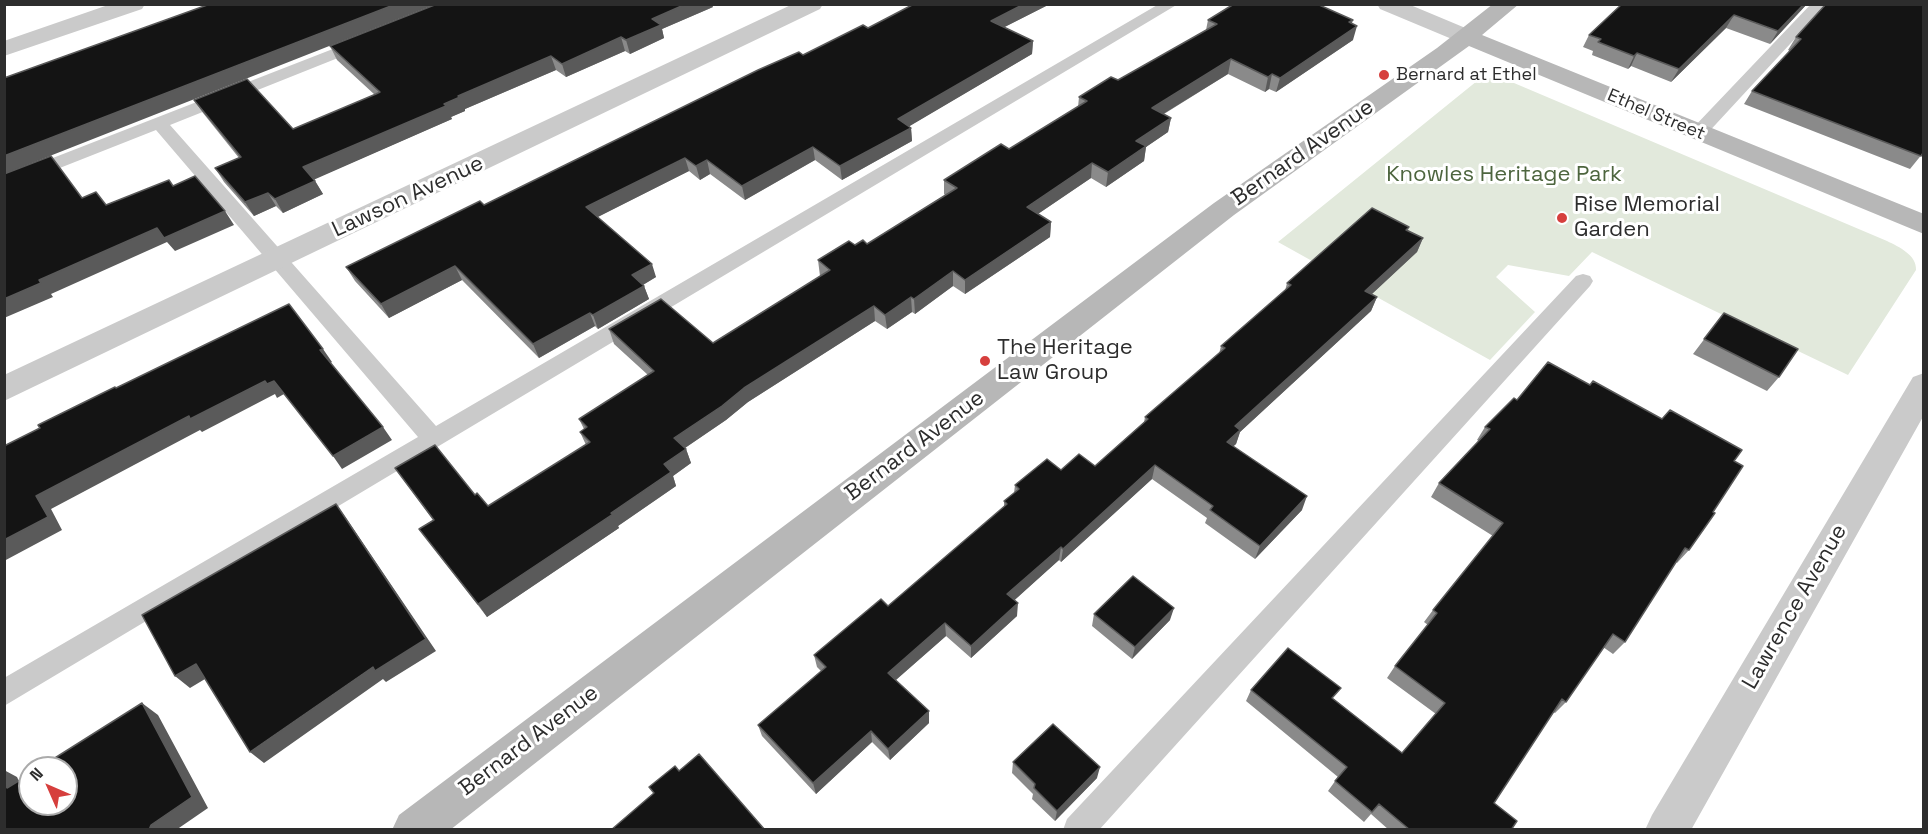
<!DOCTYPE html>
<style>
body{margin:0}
#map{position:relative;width:1928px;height:834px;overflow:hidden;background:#fff;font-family:"Space Grotesk",sans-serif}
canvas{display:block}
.frame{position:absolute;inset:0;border:6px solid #2d2d2d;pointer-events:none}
.north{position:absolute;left:18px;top:756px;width:60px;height:60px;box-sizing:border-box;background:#fff;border:2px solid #ababab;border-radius:50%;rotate:315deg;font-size:16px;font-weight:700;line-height:24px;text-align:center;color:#2d2d2d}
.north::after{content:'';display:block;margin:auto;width:21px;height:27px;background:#d63f3d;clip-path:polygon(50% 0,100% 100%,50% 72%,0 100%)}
</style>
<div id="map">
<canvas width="1928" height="834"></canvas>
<div class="frame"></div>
<div class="north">N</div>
</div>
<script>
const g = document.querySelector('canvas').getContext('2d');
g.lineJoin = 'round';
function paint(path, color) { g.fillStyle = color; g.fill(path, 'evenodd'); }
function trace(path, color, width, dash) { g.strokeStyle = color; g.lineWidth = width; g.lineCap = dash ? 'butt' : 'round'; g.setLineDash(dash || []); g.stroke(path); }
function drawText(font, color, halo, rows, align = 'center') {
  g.font = font + ' "Space Grotesk",sans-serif'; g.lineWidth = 6; g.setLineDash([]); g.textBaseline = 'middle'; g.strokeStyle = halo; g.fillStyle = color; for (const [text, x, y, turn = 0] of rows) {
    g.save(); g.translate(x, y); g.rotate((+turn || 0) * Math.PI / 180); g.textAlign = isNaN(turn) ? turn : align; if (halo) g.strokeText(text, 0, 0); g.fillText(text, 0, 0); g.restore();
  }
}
paint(new Path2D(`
 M1491,78L1514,83L1887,241C1899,247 1917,255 1916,270L1848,375L1592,252L1569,276L1508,265L1496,277L1535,312L1490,360L1278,242L1477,81Z`), '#e2e9dc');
paint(new Path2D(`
 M1159,4H1178L4,706V678L418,437L156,130L4,190V177L356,40H368L370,43L368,46L170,125L436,426Z
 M1811,4H1827L1704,137H1692L1689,133L1692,129Z
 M1583,274L1590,276L1593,281L1590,286L1099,830H1063L1067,819L1576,276Z`), '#cacaca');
paint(new Path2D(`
 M111,4H145L142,9L4,56V41Z
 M793,4H823L820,9L4,401V375Z
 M1377,4H1408L1475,32L1479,37L1475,42L1467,44L1459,42L1380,9Z
 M1924,373V415L1691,830H1645L1652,815L1913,377Z`), '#cacaca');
paint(new Path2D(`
 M1493,4H1519L1482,35L1924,214V234L1469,46L1234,215L450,830H392L399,815L1214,203L1437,48Z`), '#b7b7b7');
paint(new Path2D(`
 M914,4H1050L1004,27L1033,41L1032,54L909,126L911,128L912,141L842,180L815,160L745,200L710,174L700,180L689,171L597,217L656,277L643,285L644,286L649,299L598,329L595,326L539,358L462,280L389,318L355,281L346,267L484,205L803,55L868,28Z
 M1622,4H1807L1770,44L1726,28L1671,82L1631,66L1628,69L1592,55L1593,51L1583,47L1589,35Z
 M1826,4L1923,153L1910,169L1744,104L1752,91L1790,51L1788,50L1796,37Z
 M713,7L662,29L664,38L630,54L625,51L566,77L556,70L465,109V111L451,117L452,119L314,179L323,194L283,213L276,206L254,216L224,182L215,168L239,158L203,113L194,100L293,129L375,95L337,60L330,46Z
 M1208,20L1352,24L1353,40L1276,92L1269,89L1265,92L1228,74L1164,114L1171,118L1168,132L1146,147L1144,161L1106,187L1091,178L1038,214L1051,222L1050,237L965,294L953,286L915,314L912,312L887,329L875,321L748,402L726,420L685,448L686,449L691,463L673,476L676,486L618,526L619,528L487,617L429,542L419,529L433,520L395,468L475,495L488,506L586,445L580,432L584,429L579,419L648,375L614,344L609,329L713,343L820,276L818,260L855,245L867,244L945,195L944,194V180L1009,149L1078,107L1079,97L1118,80L1206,30Z
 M1409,227L1408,230L1423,238L1417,252L1372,294L1377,297L1371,311L1240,432L1236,444L1233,446L1302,510L1255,559L1205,523L1207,518L1152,479L1061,562L1059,560L1014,600L1017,616L971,658L946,636L896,680L929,711V723L890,760L872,742L816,794L762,736L758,725L821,671L817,667L814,655L888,606L1004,507V501L1014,493L1015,485L1061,470L1095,466L1144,422L1145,417L1219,354L1221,346L1285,291L1287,283Z
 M1724,313L1779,377L1767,391L1693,354Z
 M1517,400L1734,461L1713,512L1689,550L1677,563L1676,562L1625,642L1613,654L1603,647L1566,702L1555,713L1553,712L1494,803L1511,830H1389L1371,814L1364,822L1328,791L1338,777L1246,701L1251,690L1334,699L1402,753L1436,714L1387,678L1395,666L1428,625L1424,622L1433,610L1493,536L1431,497L1439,483L1479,441L1477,440L1485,427Z
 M1094,614L1170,620L1132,659L1092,626Z
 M1013,762L1097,778L1055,821L1032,799L1033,794L1012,773Z`), '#8a8a8a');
paint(new Path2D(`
 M396,4H436L4,174V156Z
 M686,4H712L713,7L662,29L664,38L630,54L626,40L652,19Z
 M1024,4H1050L991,34V21Z
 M1804,4H1807L1770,44L1778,31Z
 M1734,15L1726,28L1671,82L1679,69Z
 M1353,20L1349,31L1357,26L1353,40L1276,92L1280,78Z
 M621,37L625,51L566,77L562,64Z
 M1033,41L1032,54L898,133V119Z
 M1637,53L1631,66L1628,69L1634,56Z
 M551,56L556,70L465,109V111L451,117L452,119L311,181L303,167L444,104L458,96Z
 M1231,59L1228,74L1150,122L1152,108Z
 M1272,74L1269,89L1265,92L1268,77Z
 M1171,118L1168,132L1146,147L1144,161L1106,187L1108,172L1136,141Z
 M911,128L912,141L842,180L840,166Z
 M813,147L815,160L745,200L742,186Z
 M685,158L689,171L590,221L586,207Z
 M707,160L710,174L700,180L696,166Z
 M1092,163L1091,178L1026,222L1027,207Z
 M315,181L323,194L283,213L275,199Z
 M268,193L276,206L254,216L245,202Z
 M225,211L234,225L175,251L167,242L51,294L53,297L4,318V299L39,280L157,228Z
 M1051,222L1050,237L965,294V280Z
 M1423,238L1417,252L1360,305L1365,291Z
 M652,264L656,277L636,289L632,275Z
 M455,266L462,280L389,318L381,304Z
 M953,271V286L915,314L914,299Z
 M644,286L649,299L598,329L593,315Z
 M911,297L912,312L887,329L885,315Z
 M1377,297L1371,311L1240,432L1236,444L1223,456L1227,442L1235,426Z
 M874,306L875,321L748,402L726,420L679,452L674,438L744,388Z
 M590,313L595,326L539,358L533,344Z
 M323,349L332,362L329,364L320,350Z
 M265,381H274L284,394L277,398L275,394L202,432L200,430L51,509L62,530L4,561V540L36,496L189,416Z
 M383,427L392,440L342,469L333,456Z
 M686,449L691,463L673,476L676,486L618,526L619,528L487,617L478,604L611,513L664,464Z
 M1155,465L1152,479L1061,562L1063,549Z
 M1307,496L1302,510L1255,559L1260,546Z
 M336,504L346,518L436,651L386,682L383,679L264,763L250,752L373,667Z
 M1061,547L1059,560L1007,607V594Z
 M1018,603L1017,616L971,658V646Z
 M1174,608L1170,620L1132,659L1135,647Z
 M945,623L946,636L890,685L888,673Z
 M196,664L210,676L190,688L175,676Z
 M142,703L158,715L208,808L176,830H149Z
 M929,711V723L890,760L888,749Z
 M871,731L872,742L816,794L813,783Z
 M1100,767L1097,778L1055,821L1057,811Z
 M4,770L17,777L27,798L7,788L4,781Z`), '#5a5a5a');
const building = new Path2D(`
 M210,4H396L4,156V78Z
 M437,4H686L652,19L661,25L626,40L621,37L562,64L551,56L458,96L460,97L444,104L446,106L303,167L315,181L275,199L268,193L245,202L215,168L241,157L194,100L247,79L293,129L376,94L380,92L330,46Z
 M914,4H1024L991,21L1033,41L898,119L911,128L840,166L813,147L742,186L707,160L696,166L685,158L586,207L652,264L632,275L644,286L593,315L590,313L533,344L455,266L381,304L346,267L480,201L484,205L758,70L799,52L803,55L863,25L868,28Z
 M1234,4H1317L1353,20L1349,22L1357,26L1280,78L1272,74L1268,77L1231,59L1152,108L1171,118L1136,141L1146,146L1108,172L1092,163L1027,207L1051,222L965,280L953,271L914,299L911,297L885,315L874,306L744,388L722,406L674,438L686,449L664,464L671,472L611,513L613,514L478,604L419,529L434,520L395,468L435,445L475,495L477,493L488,506L590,442L580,432L587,427L579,419L654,371L609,329L661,299L713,343L830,270L818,260L849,241L855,245L863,240L867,244L957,188L944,180L1001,144L1009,149L1087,101L1079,97L1111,77L1118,80L1217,24L1208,20Z
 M1622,4H1804L1778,31L1734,15L1679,69L1637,53L1634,56L1598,42L1601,39L1589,35Z
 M1826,4H1923V153L1921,156L1752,91L1801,39L1796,37Z
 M51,156L82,198L96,192L106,205L169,180L173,186L195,176L225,211L164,238L157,228L39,280L41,283L4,299V174Z
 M1372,208L1409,227L1406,230L1423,238L1365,291L1377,297L1235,426L1240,430L1227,442L1307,496L1260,546L1210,510L1213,506L1155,465L1063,549L1061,547L1007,594L1018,603L971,646L945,623L888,673L929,711L888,749L871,731L813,783L758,725L826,667L814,655L881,599L888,606L1007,504L1004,501L1019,489L1015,485L1047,459L1061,470L1079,454L1095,466L1148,419L1145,417L1225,348L1221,346L1291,285L1287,283Z
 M289,304L323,349L320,350L383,427L333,456L274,381L267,384L265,381L190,419L189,416L36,496L48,517L4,540V446L40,428L38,425L115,387L116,388Z
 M1724,313L1798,349L1779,377L1704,339Z
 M1548,362L1590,385L1593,381L1662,419L1670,410L1742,450L1734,461L1743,466L1713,512L1715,513L1689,550L1685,548L1625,642L1613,634L1566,702L1562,699L1494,803L1517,821L1511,830H1410L1379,804L1372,812L1335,781L1347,767L1251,690L1288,648L1341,688L1332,698L1402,753L1445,703L1395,666L1437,613L1433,610L1503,523L1439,483L1490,429L1485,427L1514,398L1517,400Z
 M336,504L426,639L375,671L373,667L250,752L196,664L175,676L142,615Z
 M1133,576L1174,608L1135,647L1094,614Z
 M142,703L192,797L151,825L149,830H4V781L7,788L30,774V804H66V768H39Z
 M1053,724L1100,767L1057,811L1034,788L1035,784L1013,762Z
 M699,754L765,830H611L654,793L649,787L675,766L679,771Z`);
paint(building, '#141414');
trace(building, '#5a5a5a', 1.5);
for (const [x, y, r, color] of [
 [1384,75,6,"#d63f3d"],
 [1562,218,6,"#d63f3d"],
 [985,361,6,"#d63f3d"]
]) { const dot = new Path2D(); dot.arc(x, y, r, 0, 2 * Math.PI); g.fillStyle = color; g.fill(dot); trace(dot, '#fff', 2); }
drawText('18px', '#2d2d2d', '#fff', [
 ["Bernard at Ethel",1396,75]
], 'left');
drawText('18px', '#2d2d2d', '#fff', [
 ["Ethel Street",1656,115,23]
]);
drawText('22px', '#2d2d2d', '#fff', [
 ["Bernard Avenue",1303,153,-35],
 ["Lawson Avenue",408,197,-25],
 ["Bernard Avenue",915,446,-37],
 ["Lawrence Avenue",1795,607,-60],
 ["Bernard Avenue",529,741,-37]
]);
drawText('22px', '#4d653e', '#fff', [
 ["Knowles Heritage Park",1504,175]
]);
drawText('22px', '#2d2d2d', '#fff', [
 ["Rise Memorial",1574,205],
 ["Garden",1574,230],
 ["The Heritage",997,348],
 ["Law Group",997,373]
], 'left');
</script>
